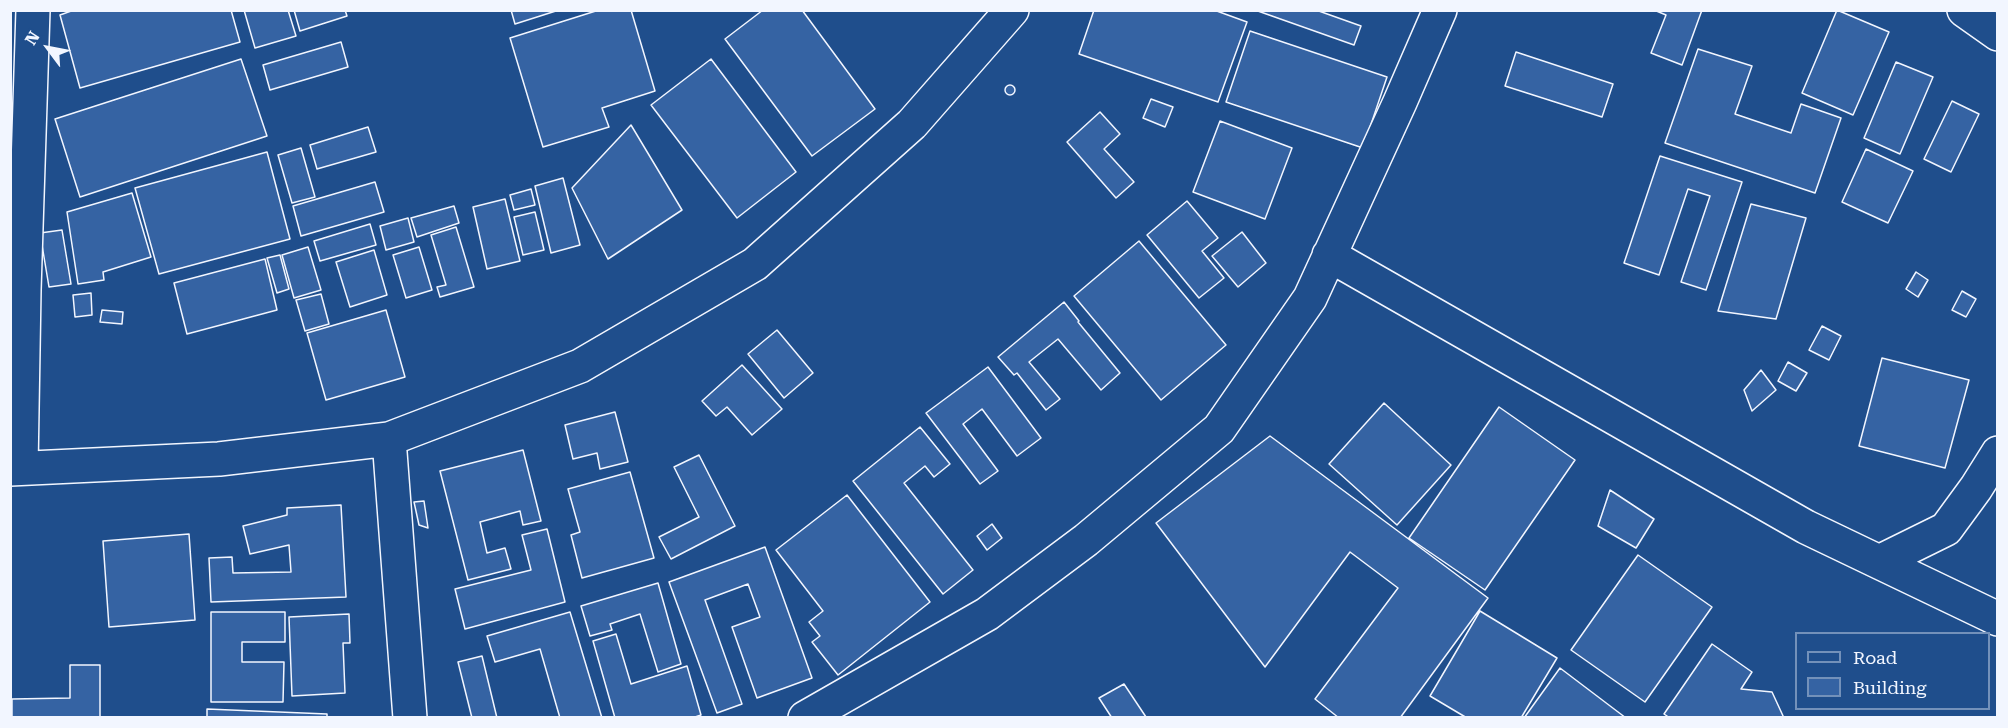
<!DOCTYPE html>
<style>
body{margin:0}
#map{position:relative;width:2008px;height:728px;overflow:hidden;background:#1f4e8c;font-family:"Roboto Serif",serif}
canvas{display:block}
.frame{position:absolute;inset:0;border:12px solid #f2f6ff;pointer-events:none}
.legend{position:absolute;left:1795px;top:632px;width:195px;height:78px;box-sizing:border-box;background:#1f4e8c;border:2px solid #7391ba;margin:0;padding:8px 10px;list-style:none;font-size:18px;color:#f2f6ff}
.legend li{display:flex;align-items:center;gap:12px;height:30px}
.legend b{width:30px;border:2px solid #7391ba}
.north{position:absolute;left:18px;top:18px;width:60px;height:60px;-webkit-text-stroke:4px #1f4e8c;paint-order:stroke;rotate:302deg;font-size:16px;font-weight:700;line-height:24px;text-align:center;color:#f2f6ff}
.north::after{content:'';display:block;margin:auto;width:21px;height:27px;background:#f2f6ff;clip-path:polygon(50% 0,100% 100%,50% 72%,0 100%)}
</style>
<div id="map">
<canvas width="2008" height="728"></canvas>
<div class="frame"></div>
<ul class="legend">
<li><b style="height:8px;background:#1f4e8c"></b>Road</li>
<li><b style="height:16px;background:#3563a3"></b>Building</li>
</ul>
<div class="north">N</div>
</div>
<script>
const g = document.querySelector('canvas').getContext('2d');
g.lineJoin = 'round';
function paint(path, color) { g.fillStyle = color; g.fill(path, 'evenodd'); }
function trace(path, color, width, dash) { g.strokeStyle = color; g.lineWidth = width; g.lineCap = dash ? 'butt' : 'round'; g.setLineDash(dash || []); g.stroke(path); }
const building = new Path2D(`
 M74,10H231L240,42L80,88L60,15Z
 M244,10H288L296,36L255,48Z
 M294,10H345L347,16L300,31Z
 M511,10H559L515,24Z
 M599,10H631L655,91L602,108L609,127L543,147L510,38Z
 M763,10H802L875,109L812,156L725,39Z
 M1094,10H1214L1247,22L1218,102L1079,54Z
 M1255,10H1316L1361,26L1354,45Z
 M1654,10H1702L1682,65L1651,53L1666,15Z
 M1837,10L1889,32L1853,115L1802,93Z
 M1250,31L1387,77L1363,148L1226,102Z
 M341,42L348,67L270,90L263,65Z
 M1698,49L1752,66L1735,114L1791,133L1801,104L1841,118L1815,193L1665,143Z
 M1516,52L1613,84L1602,117L1505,86Z
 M241,59L267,136L80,197L55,119Z
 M711,59L796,172L737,218L651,105Z
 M1896,62L1933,77L1900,154L1864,138Z
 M1005 90a5 5 0 1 1 10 0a5 5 0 1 1-10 0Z
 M1151,99L1173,107L1165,127L1143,118Z
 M1952,101L1979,114L1951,172L1924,159Z
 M1100,112L1120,134L1104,149L1134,182L1116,198L1067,142Z
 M1220,121L1292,148L1265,219L1193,192Z
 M631,125L682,210L608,259L572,188Z
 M368,127L376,152L317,169L310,145Z
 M301,148L315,197L292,203L278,155Z
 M1866,149L1913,171L1888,223L1842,202Z
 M267,152L290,239L159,274L135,188Z
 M1660,156L1742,182L1706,290L1681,282L1710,196L1688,189L1659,275L1624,263Z
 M563,178L580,245L551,253L535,186Z
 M375,182L384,212L301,236L293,206Z
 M531,189L535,205L514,210L510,195Z
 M132,193L151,257L103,272L104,280L78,284L67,212Z
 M505,199L520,261L487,269L473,207Z
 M1187,201L1218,238L1202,251L1224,278L1199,298L1147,235Z
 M1751,204L1806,218L1776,319L1718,311Z
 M454,206L459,223L417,237L411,218Z
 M535,212L544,250L523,255L514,217Z
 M408,218L414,242L386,250L380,226Z
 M370,224L376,245L320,261L314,241Z
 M456,227L474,287L440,297L437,287L446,285L431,235Z
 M62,230L71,284L49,287L40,233Z
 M1242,232L1266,263L1238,287L1212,256Z
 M1139,241L1226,345L1161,400L1074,296Z
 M308,247L321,290L294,298L282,255Z
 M419,247L432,290L406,298L393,255Z
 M374,250L387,295L350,307L336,262Z
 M280,255L289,289L277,293L267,258Z
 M265,259L277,310L187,334L174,283Z
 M1916,272L1928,280L1918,297L1906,289Z
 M1962,291L1976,299L1966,317L1952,310Z
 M91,293L92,315L75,317L73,295Z
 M321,294L329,324L305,331L296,300Z
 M1064,302L1079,321L1078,322L1120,373L1101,390L1058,339L1029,362L1060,399L1046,410L1017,373L1014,375L998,357Z
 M102,310L123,312L122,324L100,322Z
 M386,310L405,377L326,400L307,333Z
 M1822,326L1841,336L1829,360L1809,350Z
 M777,330L813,373L784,398L748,354Z
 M1882,358L1969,380L1945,468L1859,446Z
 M1788,362L1807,373L1796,391L1778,381Z
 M742,365L782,409L752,435L727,407L716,416L702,401Z
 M988,367L1041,438L1017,456L982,409L963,424L998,471L980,484L926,413Z
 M1761,370L1776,390L1752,411L1744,390Z
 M1384,403L1451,465L1397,525L1329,464Z
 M1499,407L1575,460L1485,590L1409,538Z
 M615,412L628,462L600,469L597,453L573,459L565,425Z
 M920,427L950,464L934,477L925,466L904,483L973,570L943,594L853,481Z
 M1270,436L1488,598L1400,718H1339L1315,699L1398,588L1350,552L1265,667L1156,523Z
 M523,450L541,521L523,525L520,511L480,522L487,553L505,548L511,569L468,580L440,471Z
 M699,455L735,526L671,559L659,537L699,517L674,467Z
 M630,472L654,558L582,578L571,535L580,532L568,489Z
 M1610,490L1654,519L1636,548L1598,526Z
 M847,495L930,602L838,675L812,642L820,636L809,622L823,611L776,550Z
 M424,501L428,528L419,525L414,502Z
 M341,505L346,597L211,602L209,558L232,557L233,573L291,572L289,545L250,554L243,526L287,515V508Z
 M992,524L1002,538L987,550L977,536Z
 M547,529L565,602L465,629L455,589L531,570L522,535Z
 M189,534L195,620L109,627L103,541Z
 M765,547L812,678L757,698L732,627L760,617L748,584L705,600L742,704L717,713L669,582Z
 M1638,555L1712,607L1645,702L1571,650Z
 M658,583L681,664L658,672L640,614L610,624L612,630L590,636L581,606Z
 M1480,611L1557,658L1521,718H1467L1430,696Z
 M211,612H285V642H242V662H284L283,702H211Z
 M570,612L602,718H560L540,649L495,662L487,636Z
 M349,614L350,643H343L345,693L292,696L289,617Z
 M616,634L631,684L687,666L701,715L692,718H615L593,641Z
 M1712,644L1752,672L1741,689L1772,692L1784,718H1670L1664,714Z
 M482,656L497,718H472L458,662Z
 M70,665H100V718H12V699L70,698Z
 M1560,668L1626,718H1524Z
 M1124,684L1146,717L1112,718L1099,698Z
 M207,709L327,714V718H207Z`);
paint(building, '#3563a3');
trace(building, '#f2f6ff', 1.5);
const minor = new Path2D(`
 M1964,10L1998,34
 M1329,255L1806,527L1998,619
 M389,439L410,718
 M21,468L24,290L33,10
 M10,469L219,459L389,439L580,366L755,264L912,124L1012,10
 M1879,562L1946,529L1976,488L1998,453
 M805,718L987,614L1086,540L1219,429L1310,298L1400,102L1440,10`);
trace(minor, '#f2f6ff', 36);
trace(minor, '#1f4e8c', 33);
</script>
